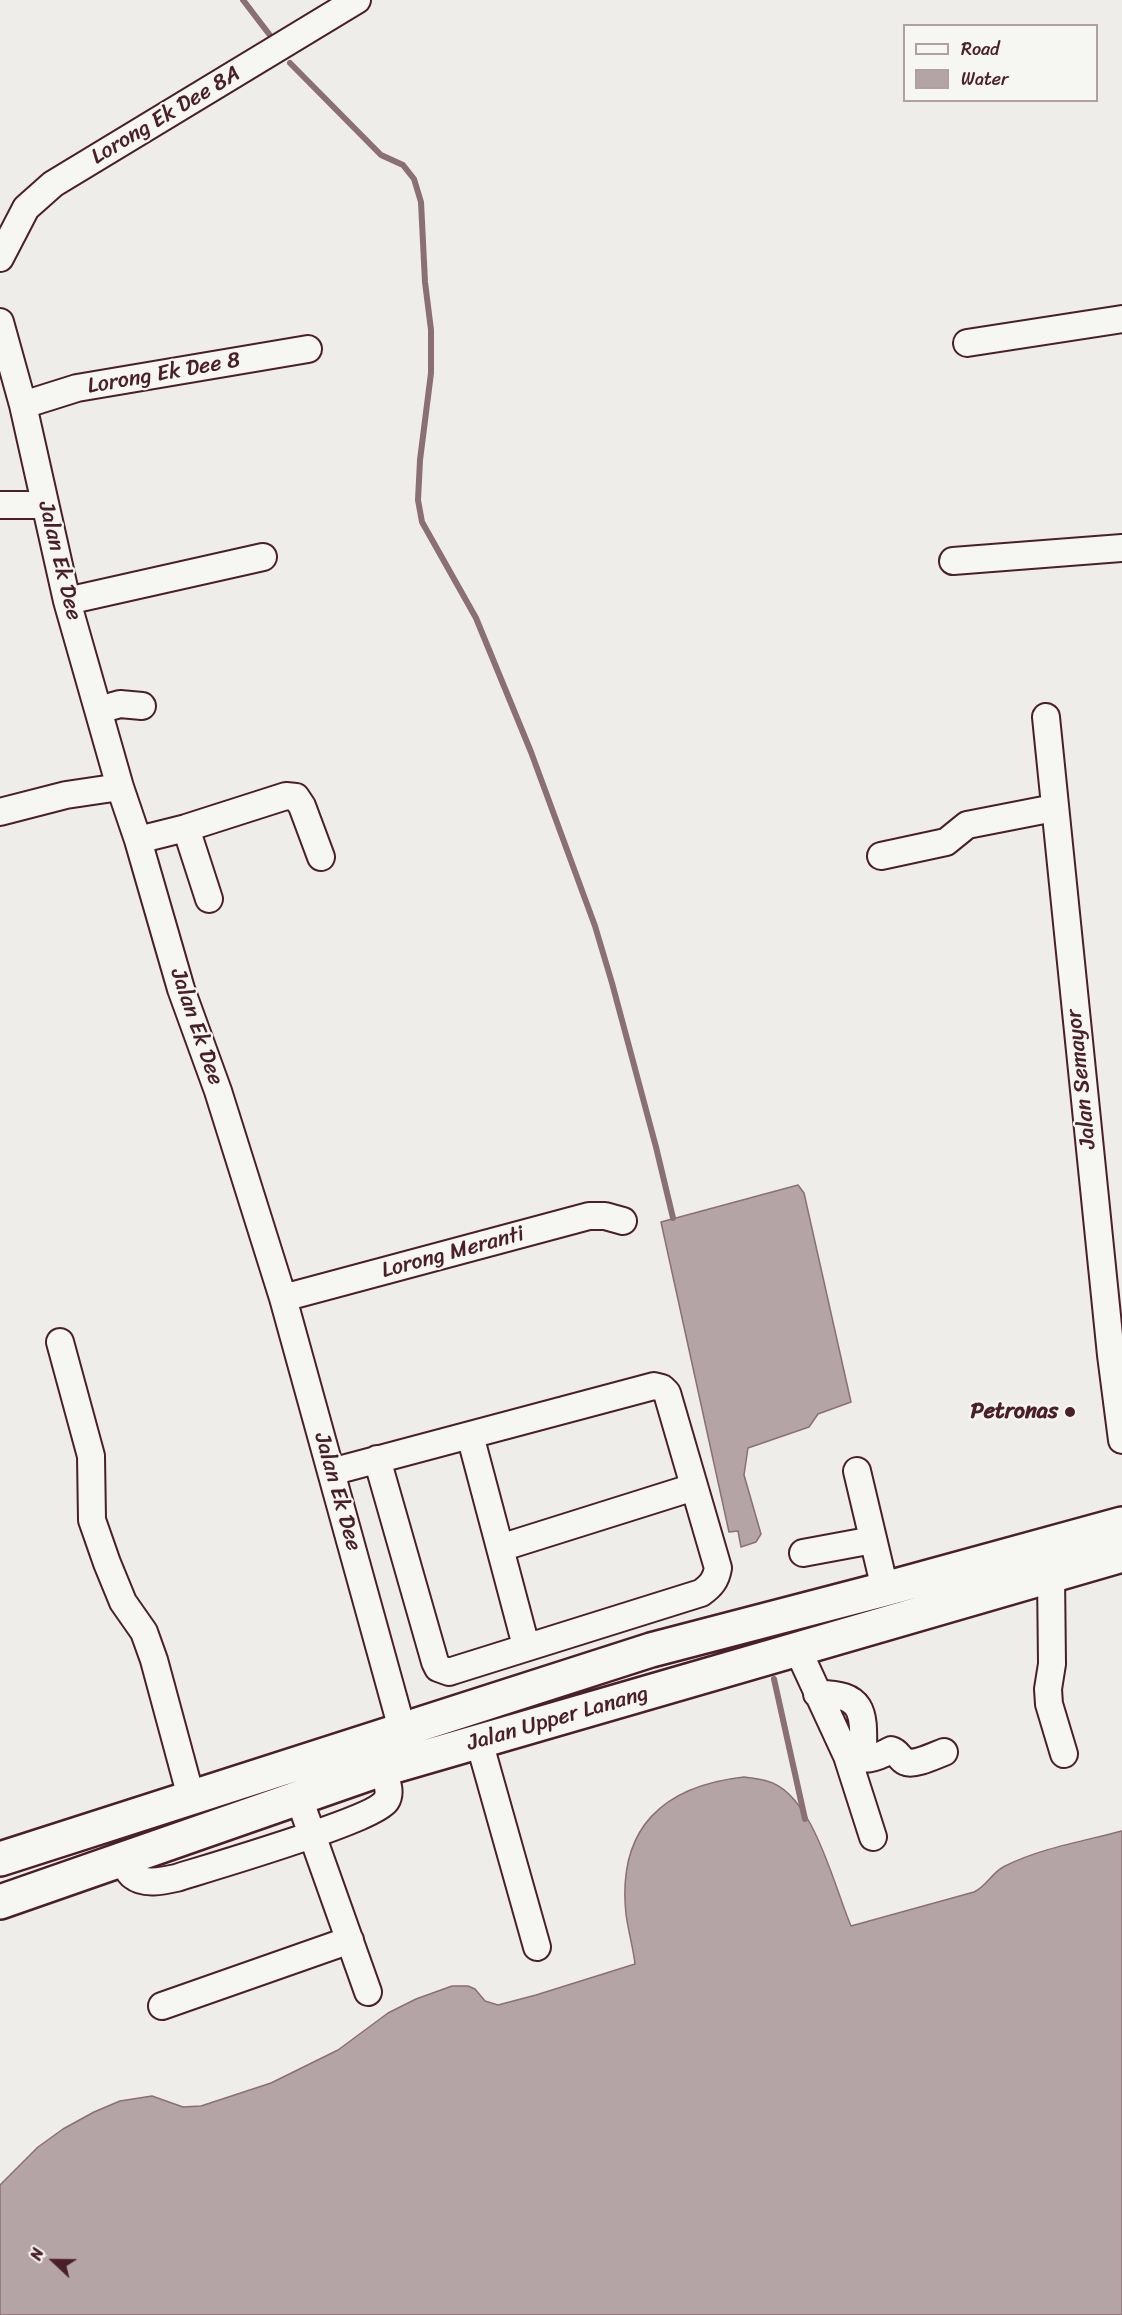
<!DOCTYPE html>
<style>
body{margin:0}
#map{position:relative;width:1122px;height:2315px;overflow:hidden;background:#efedea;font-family:Sriracha,sans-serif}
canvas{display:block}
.legend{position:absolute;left:903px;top:24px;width:195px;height:78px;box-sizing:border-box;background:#f6f6f2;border:2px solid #b1a0a2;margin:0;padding:8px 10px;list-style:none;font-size:18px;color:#4a1f2b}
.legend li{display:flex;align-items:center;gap:12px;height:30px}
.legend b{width:30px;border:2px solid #b1a0a2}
.north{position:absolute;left:24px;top:2231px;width:60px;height:60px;-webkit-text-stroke:4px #f6f6f2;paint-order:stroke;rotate:292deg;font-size:16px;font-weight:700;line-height:24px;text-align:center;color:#4a1f2b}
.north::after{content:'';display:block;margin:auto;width:21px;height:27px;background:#4a1f2b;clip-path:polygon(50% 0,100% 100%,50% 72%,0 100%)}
</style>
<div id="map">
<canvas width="1122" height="2315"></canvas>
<ul class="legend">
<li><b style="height:8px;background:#f6f6f2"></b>Road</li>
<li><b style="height:16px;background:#b4a4a5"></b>Water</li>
</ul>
<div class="north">N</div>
</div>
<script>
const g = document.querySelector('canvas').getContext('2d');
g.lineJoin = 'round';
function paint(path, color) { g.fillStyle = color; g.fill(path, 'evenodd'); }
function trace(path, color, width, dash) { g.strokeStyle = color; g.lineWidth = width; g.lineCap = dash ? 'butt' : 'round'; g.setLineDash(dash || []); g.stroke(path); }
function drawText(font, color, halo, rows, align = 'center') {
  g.font = font + ' Sriracha,sans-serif'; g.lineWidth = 4.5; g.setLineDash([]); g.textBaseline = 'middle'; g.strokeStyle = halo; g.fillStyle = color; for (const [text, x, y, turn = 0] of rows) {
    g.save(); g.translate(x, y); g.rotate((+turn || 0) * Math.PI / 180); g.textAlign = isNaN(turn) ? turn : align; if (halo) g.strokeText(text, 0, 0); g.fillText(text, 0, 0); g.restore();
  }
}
const water = new Path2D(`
 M798,1185L804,1193L851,1402L818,1414L809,1427L748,1448L744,1475L761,1534L756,1542L741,1547L738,1531L729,1532L661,1222Z
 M744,1777C752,1778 760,1779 767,1781C813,1793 834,1887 851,1926L974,1892C987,1886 992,1872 1005,1866C1041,1848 1084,1841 1122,1831V2315H0V2185L38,2147L63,2129L94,2112L120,2101L152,2096L183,2107L201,2106L271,2083L338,2050L388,2013L416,1999L452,1986H468L475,1989L485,2001L498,2005L536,1995L635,1964C633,1947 628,1930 626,1914C617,1828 663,1786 744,1777Z`);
paint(water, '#b4a4a5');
trace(water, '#8a6f74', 1.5);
trace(new Path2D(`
 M243,0L269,34
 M290,63L381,155L403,165L414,179L421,202L425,282L431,330V373L420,460L418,500L422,522L476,618L531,752L595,926L612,983L656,1147L673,1218
 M774,1679L805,1819`), '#8a6f74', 6);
const minor = new Path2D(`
 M0,258L26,208L53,184L357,0
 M0,322L23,405L67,601L120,787L138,840L181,989L218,1091L283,1298L402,1729
 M967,343L1122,319
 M23,405L77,388L308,349
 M0,505H45
 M953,561L1122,548
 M67,601L263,557
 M99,710L120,704L142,706
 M1046,717L1111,1355L1122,1440
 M0,812L66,795L120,787
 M186,828L209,899
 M138,840L186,828L286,796L296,797L302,806L321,857
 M881,856L946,842L967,825L1054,808
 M283,1298L589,1216H605L623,1221
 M60,1342L91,1456L92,1520L107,1563L123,1602L144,1632L154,1660L191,1797
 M470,1435L526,1646
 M857,1471L885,1589
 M331,1472L654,1386L662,1388L667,1393L718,1568C716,1580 711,1586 701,1593L455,1670L449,1672L438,1668L435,1662L377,1459
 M500,1548L694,1487
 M803,1553L873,1540
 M1051,1575L1052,1664L1048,1689L1049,1704L1064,1754
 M797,1648L847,1756L873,1837
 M817,1694C869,1693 863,1717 863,1759
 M479,1741L537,1947
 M847,1756C867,1760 873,1760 891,1750C899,1752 899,1759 906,1762C913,1766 936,1755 944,1752
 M299,1798L368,1992
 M122,1859C125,1864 128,1873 133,1876C144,1885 163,1881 176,1878C208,1868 373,1820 386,1801C392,1792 386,1780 383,1771
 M162,2006L350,1940`);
const major = new Path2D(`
 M0,1859L651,1650L885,1589L1122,1524
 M0,1902L370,1773L1122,1555`);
trace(minor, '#4a1f2b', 30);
trace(major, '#4a1f2b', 38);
trace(minor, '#f6f6f2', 26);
trace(major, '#f6f6f2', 33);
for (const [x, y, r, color] of [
 [1070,1412,6,"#4a1f2b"]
]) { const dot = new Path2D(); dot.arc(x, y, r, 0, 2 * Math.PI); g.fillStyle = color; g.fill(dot); trace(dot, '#f6f6f2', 2); }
drawText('22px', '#4a1f2b', '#f6f6f2', [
 ["Lorong Ek Dee 8A",166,116,-31],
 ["Lorong Ek Dee 8",164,374,-10],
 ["Jalan Ek Dee",59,561,76],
 ["Jalan Ek Dee",196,1027,71],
 ["Jalan Semayor",1082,1079,-96],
 ["Lorong Meranti",453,1253,-15],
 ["Jalan Ek Dee",337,1492,74],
 ["Jalan Upper Lanang",558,1719,-16]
]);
drawText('bold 22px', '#4a1f2b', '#f6f6f2', [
 ["Petronas",1058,1412]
], 'right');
</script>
